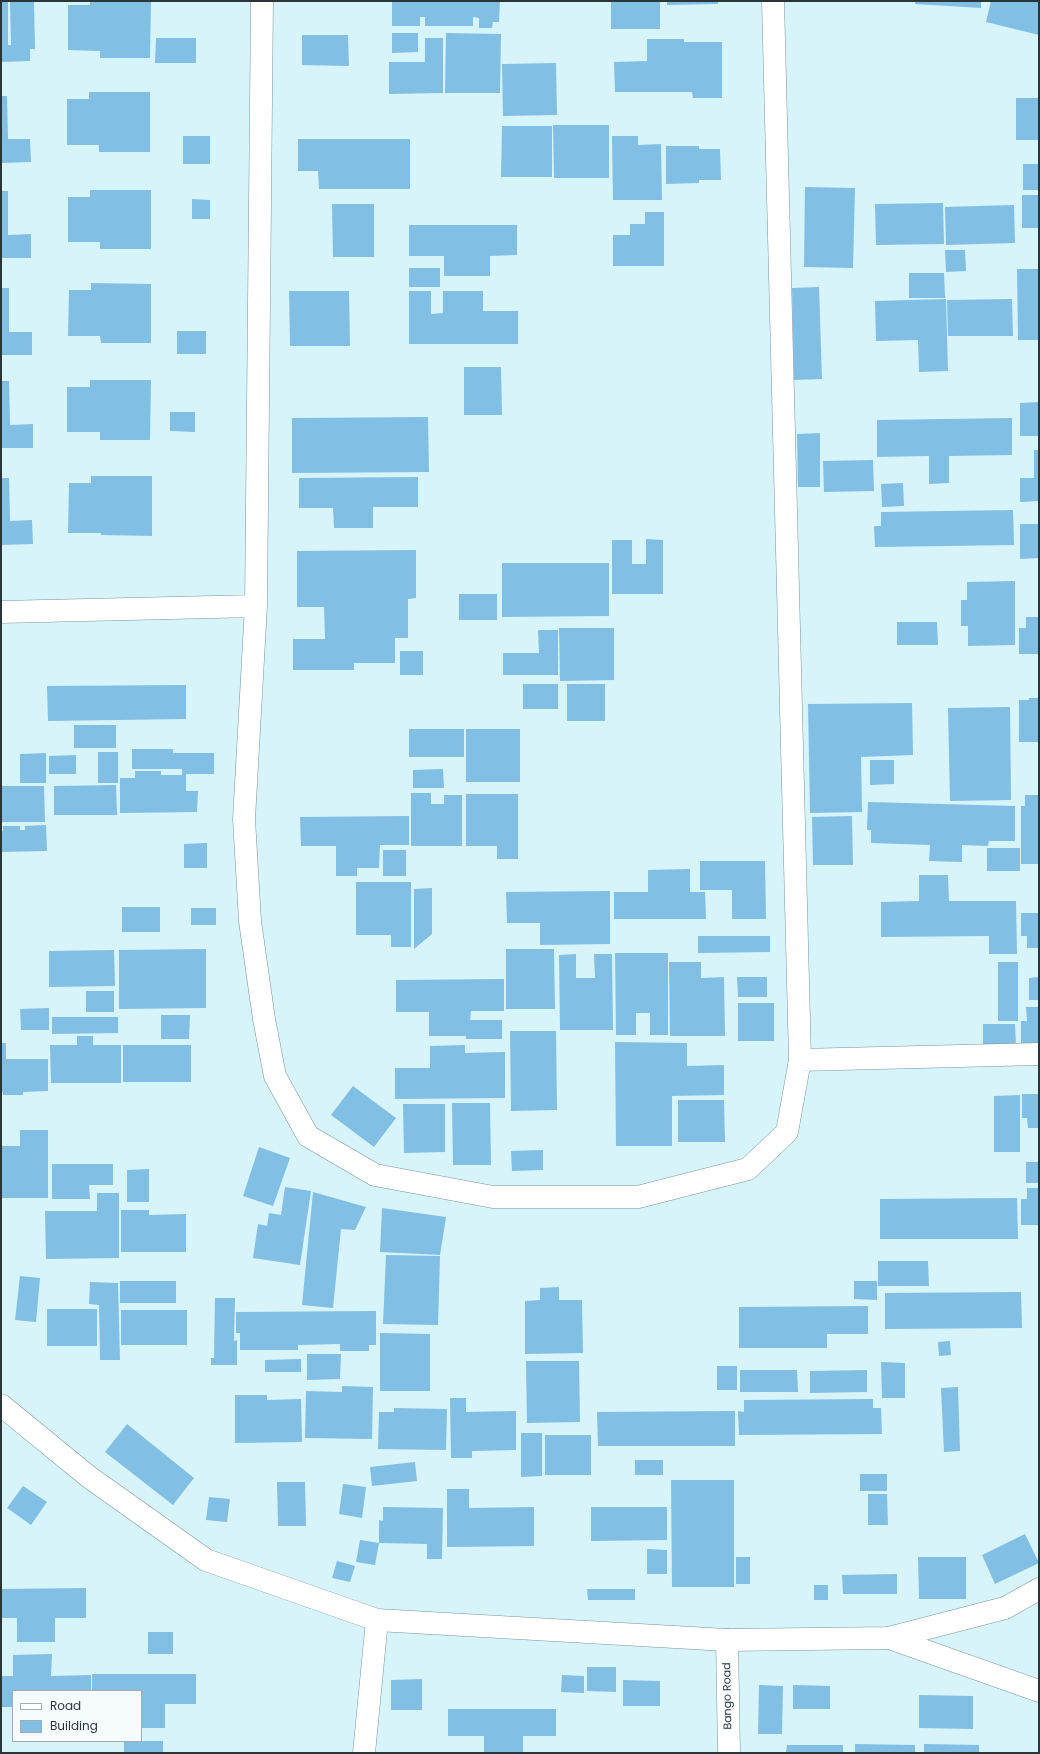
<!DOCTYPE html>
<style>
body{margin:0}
#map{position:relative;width:1040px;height:1754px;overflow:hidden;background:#d7f4fb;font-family:Poppins,sans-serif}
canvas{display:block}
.frame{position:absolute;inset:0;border:2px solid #2a3538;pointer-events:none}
.legend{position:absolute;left:12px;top:1690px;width:130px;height:52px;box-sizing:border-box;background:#f6fcfe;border:1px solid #a4acaf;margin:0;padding:5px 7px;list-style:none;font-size:12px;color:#2a3538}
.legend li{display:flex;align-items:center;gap:8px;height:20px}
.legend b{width:20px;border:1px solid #a4acaf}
</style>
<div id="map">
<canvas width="1040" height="1754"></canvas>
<div class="frame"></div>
<ul class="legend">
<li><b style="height:5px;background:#fff"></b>Road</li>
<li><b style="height:11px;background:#81bfe5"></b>Building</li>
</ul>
</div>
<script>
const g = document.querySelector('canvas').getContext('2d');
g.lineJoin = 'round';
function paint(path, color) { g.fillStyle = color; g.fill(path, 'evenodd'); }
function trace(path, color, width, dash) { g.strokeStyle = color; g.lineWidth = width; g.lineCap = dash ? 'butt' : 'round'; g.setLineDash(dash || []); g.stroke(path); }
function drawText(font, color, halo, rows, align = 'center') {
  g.font = font + ' Poppins,sans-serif'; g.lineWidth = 3; g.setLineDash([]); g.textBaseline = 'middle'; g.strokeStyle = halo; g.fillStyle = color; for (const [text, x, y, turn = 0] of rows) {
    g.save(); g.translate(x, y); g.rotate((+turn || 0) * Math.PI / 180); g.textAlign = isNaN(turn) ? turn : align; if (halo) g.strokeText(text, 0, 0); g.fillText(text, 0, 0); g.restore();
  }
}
paint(new Path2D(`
 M10,1H34L35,49H30V61L1,62V2H8V45H11Z
 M90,1H151L150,58H100V51L68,50V5H90Z
 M392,1H500L499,22H493L492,28H479V18L473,17V26H425V17H420V26H392Z
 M611,1H660V29H611Z
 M667,1H718V4L667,5Z
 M915,1H981V8L915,4Z
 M991,1H1039V35L986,22Z
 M392,33H418V52L392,53Z
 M446,33L501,34L500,93H445Z
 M302,35H348L349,66L302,65Z
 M156,38H196V63H155Z
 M425,38H443V93L389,94V62H425Z
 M647,39H684V42H722V98H693L692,92H615L614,62L647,61Z
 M556,63L557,115L503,116L502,64Z
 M89,92H150V152H99V145H67V99H89Z
 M1,96H7L8,139H30L31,162L1,163Z
 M1016,98H1039V140H1016Z
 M553,125H609V178H554Z
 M502,126H552V177H501Z
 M183,136H210V164H183Z
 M612,136H638V145L661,144L662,200H613Z
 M298,139H410V189H319L318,171H298Z
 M666,146H699V149H720L721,180H699V183L666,184Z
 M1023,164H1039V190H1023Z
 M805,187L855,188L853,268L804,267Z
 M90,190H151V249H100V242H68V197H90Z
 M1,191H8V235L31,234V258H1Z
 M1022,195H1039V228H1022Z
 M192,199L210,200V219H192Z
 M943,203L944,244L876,245L875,204Z
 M332,204H374V257H333Z
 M1014,205L1015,243L946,245L945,207Z
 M645,212H664V266H613V235H630V224H645Z
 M409,225H517V255L490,256V276H444V256H409Z
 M945,250H965L966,271L946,272Z
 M409,268H440V287H409Z
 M1017,269H1039V340H1018Z
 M909,273H944L945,298H909Z
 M91,283L151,284V343H101L100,336H68L69,290H91Z
 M819,287L822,379L794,380L792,288Z
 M1,288H9V332H32V355H1Z
 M289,291H349L350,346H290Z
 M409,291H431V314L443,313V291H483V311H518V344H409Z
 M946,299L948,371L919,372L918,340L876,341L875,301Z
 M1012,299L1013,336H948L947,300Z
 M177,331H206V354H177Z
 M464,367H501L502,415H464Z
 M90,380H151L150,440H100V432H67V387H90Z
 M1,381H9L10,425L33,424V448H1Z
 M1039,402V436H1020V403Z
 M170,412H195V432L170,431Z
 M428,417L429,472L292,473V418Z
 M1012,418V455L949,456V483L929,484V456L877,457V420Z
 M820,433V487H798L797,434Z
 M1034,450H1039V501L1020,502V478H1034Z
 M873,460L874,491L824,492L823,461Z
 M91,476H152V536L101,535V533H68L69,483H91Z
 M418,477V507H373V528H334L333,508H299V478Z
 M1,478H9L10,521L32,520L33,544L1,545Z
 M903,483L904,506L882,507L881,484Z
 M1013,510L1014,545L875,547L874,526H881V512Z
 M1020,524H1039V558L1020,559Z
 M646,539L663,540V594H612V540H632V564H646Z
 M416,550V598L408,599V638H395V663H354V670H293V639H325L324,607H297V551Z
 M502,563H609V616L502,617Z
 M1015,581V645L968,646V626H961V600H967V582Z
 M459,594H497V620H459Z
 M1026,617H1039V654H1019V628H1026Z
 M897,622H937L938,645H897Z
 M559,628H614V680L560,681Z
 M538,630H558V675H503V653H539Z
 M400,651H423V675H400Z
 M523,684H558V709H523Z
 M567,684H605V721H567Z
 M186,685V719L48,721L47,686Z
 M1029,698H1039V742H1019V700H1029Z
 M912,703L913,755L861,757L862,812L810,813L808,704Z
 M1010,707L1011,800L950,801L948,708Z
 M74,725H116V748H74Z
 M409,729H464V757H409Z
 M466,729H520V782H466Z
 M132,749H173V753H214V774H186V791H198L197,812L120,813V778H135V771H161V775H182V769H132Z
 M98,752H118V783H98Z
 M46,753V783H20V754Z
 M76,755V774H49V756Z
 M870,760H894V784L870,785Z
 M443,769L444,788H413V770Z
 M116,785L117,815H54V786Z
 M1,786H44L45,822H1Z
 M411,793H431V804H444V795H462V846H411Z
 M466,794H518V859H497V846H466Z
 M1025,795H1039V864H1021V806H1025Z
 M868,802L1015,806V841H989L988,846L962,845V862L929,861L930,845L871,843V830H867Z
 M409,816V845H380L379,868H357V876H336V846H301L300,817Z
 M852,816L853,865H813L812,817Z
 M46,825L47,851L1,852V831H3V826H20V830H25V826Z
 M207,843V868H184V844Z
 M987,848H1020V871H987Z
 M383,850H406V876H383Z
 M700,861H765L766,919H732V890H700Z
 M690,869V892H705L706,919H614V892H648V870Z
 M919,875H948L949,901H1016L1017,954H989V936L881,937V902L919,901Z
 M356,882H411V947H391V935H356Z
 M432,888V934L414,949V889Z
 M610,891V944L540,945V923H507L506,892Z
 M122,907H160V932H122Z
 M191,908H216V925H191Z
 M1021,913H1039V948H1027V936H1021Z
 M698,936H770V952L698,953Z
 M206,949V1008L119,1009V950Z
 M506,949H554L555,1009H506Z
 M114,950L115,986L49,987V951Z
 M615,953H668V1035H650V1013H636V1035H616Z
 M576,954V978H595L594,954H612L613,1030H560L559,955Z
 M669,962H701V978L724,977L725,1036H670Z
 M998,962H1018V1021H998Z
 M737,977H767V997H738Z
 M1039,977V1000H1029V978Z
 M504,979V1011H471L470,1020H502V1039H466V1036H429V1012H396V980Z
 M86,991H114V1012H86Z
 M738,1003H774V1041H738Z
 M1026,1007H1039V1044H1021V1021H1027Z
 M49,1008V1030H21L20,1009Z
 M161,1015H190L189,1039H161Z
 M52,1017H118V1033L52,1034Z
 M983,1024H1015L1016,1045H983Z
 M510,1031H556L557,1110L511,1111Z
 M77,1036H93V1045H121V1083H51L50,1045H77Z
 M615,1042L687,1043V1066L724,1065V1095L672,1096V1146H616Z
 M1,1043H6V1059H48V1091L23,1092V1095H3V1092H1Z
 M123,1045H191V1082H123Z
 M465,1045V1053L505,1052V1098L395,1099V1068H430V1046Z
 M353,1086L396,1118L374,1147L331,1115Z
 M1022,1094H1039V1128H1028L1027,1118H1022Z
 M1020,1095V1152H994V1096Z
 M678,1100H724L725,1142H678Z
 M452,1103H490L491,1165H453Z
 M403,1104H445V1152L404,1153Z
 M20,1130H48V1198H1V1146H20Z
 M259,1147L290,1158L273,1206L243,1196Z
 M543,1150V1170L512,1171L511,1151Z
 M1026,1162H1039V1183H1026Z
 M52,1164H113V1185H89L90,1199H52Z
 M149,1169V1202H127V1170Z
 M285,1187L311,1191L300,1265L253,1258L258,1224L267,1226L269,1213L281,1215Z
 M1027,1188H1039V1225H1021V1199H1027Z
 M313,1192L366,1207L355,1230L341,1229L333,1308L302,1305Z
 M97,1193H119V1258L46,1259L45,1211H97Z
 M1017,1198L1018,1239H880V1199Z
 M382,1208L446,1217L440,1255L380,1252Z
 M121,1210H149V1215L186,1214V1252H121Z
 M386,1255L440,1256L438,1325L383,1324Z
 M878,1261H928L929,1286H878Z
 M20,1276L40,1278L36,1322L15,1320Z
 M120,1281H176V1303H120Z
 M854,1281H877V1300L854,1299Z
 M90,1282L118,1283L120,1360H100L99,1305L89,1304Z
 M559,1287V1300H582L583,1353L525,1354V1301L540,1300V1288Z
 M1021,1292L1022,1328L885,1329V1293Z
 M215,1298H235L234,1341L237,1340V1365H211V1358H214Z
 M868,1306V1334H827V1348H739V1307Z
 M47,1309H97V1346H47Z
 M121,1310H187V1345H121Z
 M376,1311V1345H369V1351H340V1344L298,1345V1350H240V1333H236V1312Z
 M380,1333L430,1334V1391H380Z
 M950,1341L951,1355L939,1356L938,1342Z
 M307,1354H341L340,1379L307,1380Z
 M301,1359V1372H265V1360Z
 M526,1361H579L580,1422L527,1423Z
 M881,1362L905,1363V1398H882Z
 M717,1366H737V1390H717Z
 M740,1370H797L798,1392H740Z
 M867,1370V1392L810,1393V1371Z
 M342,1386L373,1387L372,1439L305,1438L306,1391L342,1392Z
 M958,1387L960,1451L944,1452L941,1388Z
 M235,1395H267V1400L301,1399L302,1442L235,1443Z
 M450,1398H466V1412L516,1411V1450L472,1451V1458H451Z
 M873,1399V1408H881L882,1434L739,1435L738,1411L744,1412V1400Z
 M394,1408L447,1409L446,1450L378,1449L379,1412H394Z
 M735,1411V1446H598L597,1412Z
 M127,1424L194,1478L173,1505L105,1452Z
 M521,1433H542V1476L521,1477Z
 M545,1435H591V1475H545Z
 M635,1460H663V1475H635Z
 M415,1462L417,1481L372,1486L370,1467Z
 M860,1474H887V1491H860Z
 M671,1480H734V1587H672Z
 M277,1482H305L306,1526H278Z
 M343,1484L366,1487L362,1518L339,1514Z
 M23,1486L47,1502L31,1525L7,1508Z
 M447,1489H469V1508L534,1507V1546L447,1547Z
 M868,1494H887L888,1525H868Z
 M209,1497L230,1499L227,1522L206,1520Z
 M383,1507L443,1508L442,1559H427V1544L379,1543V1520L383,1521Z
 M591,1507H667V1540L591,1541Z
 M1025,1534L1039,1563L995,1584L982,1555Z
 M360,1540L379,1543L375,1565L356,1562Z
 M647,1549L667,1550V1574H647Z
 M736,1557H750V1584H736Z
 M918,1557H966V1599H919Z
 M337,1561L355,1566L350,1582L332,1578Z
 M897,1574V1594H843L842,1575Z
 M814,1585H828V1600H814Z
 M86,1588V1618H55V1642H17V1618H1V1589Z
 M587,1589H635V1600H588Z
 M148,1632H173V1654H148Z
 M52,1654L51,1676L91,1675V1691H13V1707H1V1676H13V1655Z
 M587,1667H616V1692L587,1691Z
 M92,1674H196V1704H165V1728H141V1691H92Z
 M562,1675L584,1676V1693L561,1692Z
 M422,1679V1710H391V1680Z
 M623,1680L660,1681V1706H623Z
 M759,1685L783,1686L782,1734H758Z
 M793,1685L830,1686V1709H793Z
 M919,1695L973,1696V1729L919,1728Z
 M448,1709H556V1736H523V1753H484V1736H448Z
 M124,1741H163V1753H124Z
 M855,1744L915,1745V1753H855Z
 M924,1744L979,1745V1753H924Z
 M787,1745H843V1753H786Z`), '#81bfe5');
const minor = new Path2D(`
 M262,1L256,606L244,819L250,921L264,1019L275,1076L308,1136L375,1175L493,1197H638L748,1169L787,1132L800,1060L773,1
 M1,612L256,606
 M800,1060L1039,1054
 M889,1638L1039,1691
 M727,1640L729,1753
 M364,1753L377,1620`);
const tertiary = new Path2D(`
 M1,1405L89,1477L206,1560L377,1620L727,1640L889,1638L1005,1608L1039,1589`);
trace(minor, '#7a949b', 23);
trace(tertiary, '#7a949b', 23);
trace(minor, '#fff', 22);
trace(tertiary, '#fff', 22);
drawText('11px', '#2a3538', '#f6fcfe', [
 ["Bango Road",728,1696,-91]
]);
</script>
